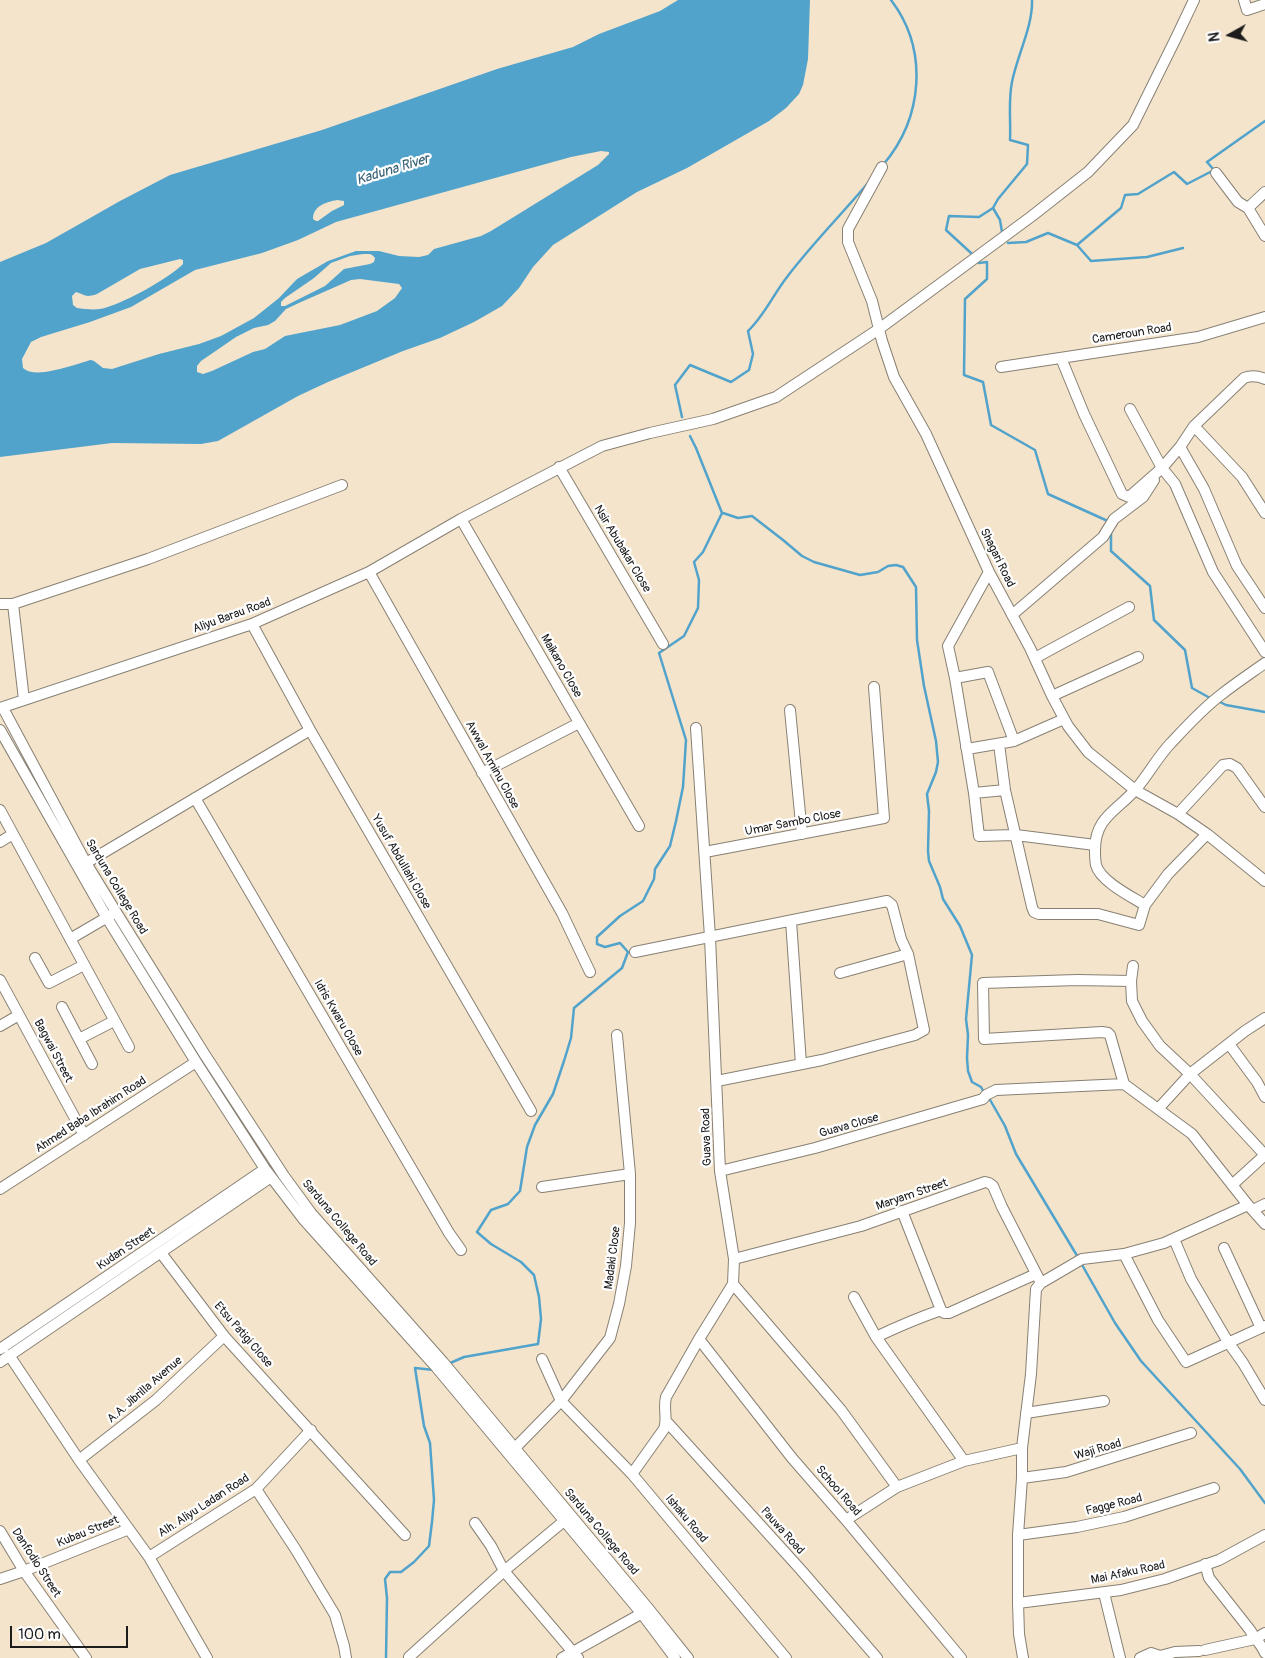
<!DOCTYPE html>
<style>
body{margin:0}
#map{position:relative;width:1265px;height:1658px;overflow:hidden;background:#f4e4cb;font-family:Pangolin,sans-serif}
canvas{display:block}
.north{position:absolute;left:1205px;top:10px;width:50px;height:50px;-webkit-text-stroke:4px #fff;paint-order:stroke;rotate:263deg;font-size:14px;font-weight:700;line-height:20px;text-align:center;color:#1c1c1c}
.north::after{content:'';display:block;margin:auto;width:18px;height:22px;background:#1c1c1c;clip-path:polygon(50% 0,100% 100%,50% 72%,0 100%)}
.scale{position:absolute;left:10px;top:1626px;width:118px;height:22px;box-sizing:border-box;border:2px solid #1c1c1c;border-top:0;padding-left:6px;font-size:15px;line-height:18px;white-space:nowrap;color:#1c1c1c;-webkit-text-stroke:4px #fff;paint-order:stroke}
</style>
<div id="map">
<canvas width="1265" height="1658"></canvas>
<div class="north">N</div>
<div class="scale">100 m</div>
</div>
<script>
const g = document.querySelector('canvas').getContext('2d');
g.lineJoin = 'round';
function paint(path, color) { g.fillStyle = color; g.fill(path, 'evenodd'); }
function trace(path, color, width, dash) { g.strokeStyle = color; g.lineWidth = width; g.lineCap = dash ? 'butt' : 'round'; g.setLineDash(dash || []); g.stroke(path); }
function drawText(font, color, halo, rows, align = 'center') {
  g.font = font + ' Pangolin,sans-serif'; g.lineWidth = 4.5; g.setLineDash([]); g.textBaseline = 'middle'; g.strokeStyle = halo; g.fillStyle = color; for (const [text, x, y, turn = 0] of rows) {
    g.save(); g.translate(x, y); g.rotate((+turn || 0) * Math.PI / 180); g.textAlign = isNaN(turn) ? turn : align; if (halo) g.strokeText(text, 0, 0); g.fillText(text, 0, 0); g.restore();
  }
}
paint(new Path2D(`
 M678,0H810L808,59L803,85L799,94L786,108L769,121L687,168L637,192L553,245L533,267L519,288L502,306L474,322L440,338L403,351L328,382L298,396L218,441L201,444L112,443L0,457V262L46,243L120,201L170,175L322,130L497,69L573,47L599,34L660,11ZM601,151L609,152V154L598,165L491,231L481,236L434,249L428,255L419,257L399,256L379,251H356L328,261L297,279L279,298L254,318L221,336L199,344L159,354L112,369L103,368L94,361L91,360C75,364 36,380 23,368L22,359L31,342L41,337L90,322L131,307L195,270L262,253L298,240L336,222L571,157ZM337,200L344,201V205L332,211L318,221H316L313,219C313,206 326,202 337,200ZM363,254C368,254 372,253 375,258L374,262L370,264L344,269L325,286L285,306H281V302L285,298L314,278L331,263L350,256ZM180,259L183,260V264C170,278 119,306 100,309C93,310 84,309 77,308L73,305L72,296L76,292C86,295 85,298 97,294L140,269ZM360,279L399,284L402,288L395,298L377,311L340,325L285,336L265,349L253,352L212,371L203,374L197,372V366L201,361L236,337L254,328L268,325L275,321L286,309L301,302L351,280Z`), '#51a3cc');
trace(new Path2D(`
 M883,165C923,118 929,50 891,0
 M993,208L1000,220L1002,232
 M1008,243L1026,242L1048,233L1077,245L1091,261L1147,257L1183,248
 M1077,245L1121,208L1125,195L1138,194L1174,172L1187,184L1214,170L1207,162L1265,121
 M971,253L946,230L949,216L979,217L993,208L998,199L1027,164L1028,145L1010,140C1011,121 1008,101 1012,82C1017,56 1033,26 1032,0
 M979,263L987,262V279L965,299L964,375L983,382L991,425L1035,450L1048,494L1110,522
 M682,417L675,385L690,365L731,382L749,370L753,354L748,331C764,316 773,295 787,277C812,244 841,215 868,183
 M723,513L738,518L752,516L783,540L802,556L814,562L860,575L878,572L888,566L896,565L903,567L916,587L917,640L924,686L936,741L938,762L936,772L927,794L929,811L928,851L929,861L940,887L943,899L960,926L972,955L966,1019L968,1035L967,1058L968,1071L972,1082L981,1087L985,1094
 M1111,531V551L1150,586L1154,620L1185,650L1192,688L1210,698
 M1218,701L1226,705L1265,712
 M989,1098L1005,1126L1016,1154L1079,1259
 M1081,1263L1115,1323L1141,1361L1240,1469L1265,1503
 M448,1364L464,1357L538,1344L541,1319L539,1297L534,1275L521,1262L491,1244L477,1232L491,1210L508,1204L520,1191L527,1147L535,1125L553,1094L564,1061L571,1038L574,1008L622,968L628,952L620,943L605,947L597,944V937L620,916L643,901L654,879L655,869L670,846L676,821L683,787L686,740L659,653L684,636L698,608L699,580L694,562L703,552L722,513L696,448L690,436
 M386,1658L387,1598L385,1579L390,1572H401L414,1562L429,1546L432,1522L434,1500L430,1443L424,1426L415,1368L434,1370`), '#51a3cc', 2.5);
const minor = new Path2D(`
 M1244,0L1247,10L1265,4
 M882,167L848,229V242L872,301L882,341L894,377L926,434L989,572L1030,648L1052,696L1068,726L1088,752L1135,790L1178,814L1207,834L1265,881
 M1216,173L1238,202L1248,208L1265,236
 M1248,208L1265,192
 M1061,358L1084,414L1122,494L1129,497L1162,468L1180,447L1194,426L1244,378C1252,375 1258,376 1265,379
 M1001,367L1198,337L1265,317
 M1130,409L1162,468L1175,484L1213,572L1265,652
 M1194,426L1242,477L1265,513
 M1180,447L1204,489L1237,566L1265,608
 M559,467L663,644
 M461,519L639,826
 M369,572L562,913L590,972
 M989,572L948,646L955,678L974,793L979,836L1016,835L1095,845
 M0,604H13L148,559L342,485
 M13,604L24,700
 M1012,615L1103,537L1114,519L1143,497L1154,480
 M252,624L310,730L531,1111
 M1035,658L1129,607
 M955,678L988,672L1014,741
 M1052,696L1138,657
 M0,708L252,624L369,572L461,519L602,446L650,433L713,419L776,397L879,329L1032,216L1088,172L1133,125L1176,38L1194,0
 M3,708L86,863L116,912L205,1055L284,1176L311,1213L443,1362L648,1608L688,1658
 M790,710L802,834
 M696,728L710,937L720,1171L734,1259L733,1284L841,1410L897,1487
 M0,730L107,918L196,1062L265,1169L304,1220L436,1367L642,1614L675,1658
 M999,744L1005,790L1032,907L1034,912L1039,914H1098L1139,925L1145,905L1168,874L1207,834
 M966,747L967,749L1014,741L1064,719
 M482,773L579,723
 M974,793L1005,790
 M195,798L449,1233L461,1250
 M0,810L129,1047
 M1178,814L1223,765L1230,764L1237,768L1265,807
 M0,842L13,834
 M705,852L884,818L874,687
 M86,863L310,730
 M1145,905C1132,897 1100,881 1096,865C1095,860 1095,855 1095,850C1095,817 1117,811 1136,789C1148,775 1157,758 1170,744C1186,727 1203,708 1222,694C1236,683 1251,673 1265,663
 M791,921L801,1064
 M70,939L111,915
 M635,952L887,901L892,905L901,939L908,954L924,1030L915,1035L822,1060L717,1081
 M35,958L49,983L84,965
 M1133,966L1131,981L1132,1001L1142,1021L1160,1046L1190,1074L1265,1155L1232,1185
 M840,973L908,954
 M0,980L84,1135
 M62,1007L92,1064
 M0,1026L19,1015
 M79,1039L114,1021
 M1229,1044L1257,1082L1265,1097
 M1124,1084L1110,1035L1108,1033L1102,1032L984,1039L983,983L1077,980L1131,981
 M1158,1109L1190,1074L1245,1031L1265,1018
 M720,1171L815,1148L983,1099L986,1095L996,1090L1124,1084L1192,1134L1248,1205L1265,1224
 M542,1187L630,1174
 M0,1189L196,1062
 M1253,1210L1265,1204
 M902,1211L941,1310
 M1174,1239L1191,1279L1228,1342L1243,1363L1265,1400
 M1224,1248L1261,1328
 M161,1253L224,1336L405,1535
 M1124,1254L1158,1320L1186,1362L1265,1326
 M734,1259L861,1226L985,1182L989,1183L993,1186L1002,1207L1041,1283
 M854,1297L876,1337L964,1461
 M876,1337C897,1327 918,1318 941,1310L944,1313H949L1036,1274
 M699,1339L792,1458L846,1520L961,1658
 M0,1349L265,1169
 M9,1355L79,1460L149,1557L207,1658
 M542,1359L561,1401L632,1474L786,1658
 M0,1362L271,1177
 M1026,1413L1104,1401
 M667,1422L801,1570L877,1658
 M515,1448L561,1401L610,1338L619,1304L626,1266L630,1223V1174L617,1035
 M79,1460L156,1400L224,1336
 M632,1474L664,1429C668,1419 663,1409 666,1397L699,1339L733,1284
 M1022,1478L1066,1472L1191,1433
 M256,1489L296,1550L335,1615L344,1646L346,1658
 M846,1520L897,1487L964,1461L1022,1448
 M475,1523L491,1546L504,1571L578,1658
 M0,1531L24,1571L86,1658
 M1018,1535L1077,1527L1124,1517L1214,1488
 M149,1557L256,1489L311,1430
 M1205,1564L1209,1578L1250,1630C1255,1639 1261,1644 1265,1653
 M0,1579L24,1571L129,1529
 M1104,1593L1120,1658
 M1018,1603L1121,1590L1165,1579L1219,1560L1265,1535
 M1205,1650L1255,1639L1265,1633
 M409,1657L504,1571L564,1521
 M562,1658L646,1611
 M1023,1658L1019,1634L1018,1603V1535L1022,1478V1448L1031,1374L1036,1289L1041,1283L1082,1259L1124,1254L1164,1243L1248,1205
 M1140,1658L1151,1653L1160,1656L1175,1652L1199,1651`);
trace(minor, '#888074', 12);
trace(minor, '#fff', 10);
drawText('12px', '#1c1c1c', '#fff', [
 ["Cameroun Road",1132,334,-9],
 ["Nsir Abubakar Close",622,549,59],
 ["Shagari Road",997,558,64],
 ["Aliyu Barau Road",232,616,-20],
 ["Maikano Close",561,666,60],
 ["Awwal Aminu Close",492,765,61],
 ["Umar Sambo Close",793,823,-11],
 ["Yusuf Abdullahi Close",401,862,60],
 ["Sarduna College Road",116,887,59],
 ["Idris Kwaru Close",338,1018,60],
 ["Bagwai Street",53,1051,62],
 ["Ahmed Baba Ibrahim Road",91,1115,-33],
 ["Guava Close",849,1126,-16],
 ["Guava Road",707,1137,-92],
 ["Maryam Street",912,1195,-19],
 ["Sarduna College Road",339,1223,50],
 ["Kudan Street",126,1249,-34],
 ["Madaki Close",613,1258,-83],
 ["Etsu Patigi Close",243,1335,49],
 ["A.A. Jibrilla Avenue",145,1390,-41],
 ["Waji Road",1098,1450,-16],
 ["School Road",838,1491,49],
 ["Fagge Road",1114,1505,-14],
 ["Alh. Aliyu Ladan Road",204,1506,-33],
 ["Ishaku Road",686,1519,50],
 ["Pauwa Road",782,1531,48],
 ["Kubau Street",88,1532,-22],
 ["Sarduna College Road",601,1532,50],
 ["Danfodio Street",36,1563,57],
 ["Mai Afaku Road",1128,1573,-12]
]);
drawText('italic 14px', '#366074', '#fff', [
 ["Kaduna River",393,170,-17]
]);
</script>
